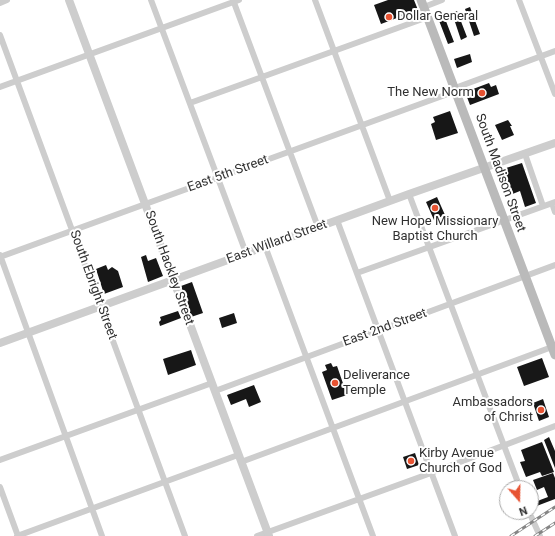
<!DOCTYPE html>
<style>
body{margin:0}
#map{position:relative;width:555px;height:536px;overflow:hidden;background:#fff;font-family:Roboto,sans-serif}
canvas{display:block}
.north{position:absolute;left:499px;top:480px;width:40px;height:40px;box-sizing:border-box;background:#fff;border:1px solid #acacac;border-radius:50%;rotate:160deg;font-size:11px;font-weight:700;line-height:16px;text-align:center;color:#303030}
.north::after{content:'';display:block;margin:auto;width:14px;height:18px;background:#e75332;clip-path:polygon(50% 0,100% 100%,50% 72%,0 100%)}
</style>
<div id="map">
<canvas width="555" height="536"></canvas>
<div class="north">N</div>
</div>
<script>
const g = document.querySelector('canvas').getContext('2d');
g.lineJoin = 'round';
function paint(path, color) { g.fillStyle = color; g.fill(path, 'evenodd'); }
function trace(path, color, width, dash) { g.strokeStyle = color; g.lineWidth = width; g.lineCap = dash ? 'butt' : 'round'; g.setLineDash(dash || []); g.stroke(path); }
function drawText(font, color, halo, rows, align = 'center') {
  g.font = font + ' Roboto,sans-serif'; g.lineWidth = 4; g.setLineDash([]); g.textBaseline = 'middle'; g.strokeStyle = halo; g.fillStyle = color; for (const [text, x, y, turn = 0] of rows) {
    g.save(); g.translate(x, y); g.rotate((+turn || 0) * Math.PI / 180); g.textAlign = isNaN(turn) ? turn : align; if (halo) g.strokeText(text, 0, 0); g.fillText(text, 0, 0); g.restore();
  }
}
paint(new Path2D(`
 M388,0H414L418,10L381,24L374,5Z
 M470,7L480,34L474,36L465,9Z
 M457,11L467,37L461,40L452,13Z
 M444,16L454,42L448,44L438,18Z
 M470,54L472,62L457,68L454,59Z
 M489,83L491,87L496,85L499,94L470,105L465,92Z
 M450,111L458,133L436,140L431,124L435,122L433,117Z
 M508,120L512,126H510L514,135L502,140L495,125Z
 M522,163L536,203L525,207L520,191L510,195L502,172L506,168Z
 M437,197L445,215L434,220L426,202Z
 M146,255L148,261L156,258L163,276L148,282L141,257Z
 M106,265L108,270L112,267L118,271L123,287L104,294L96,269Z
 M192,282L203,313L191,317L181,286Z
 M178,311L181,318L160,326L159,322L161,320L160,317Z
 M234,313L237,323L222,328L219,318Z
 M191,350L196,365L168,375L163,359Z
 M542,358L549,377L524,386L517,367Z
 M331,363L333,367L337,366L347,395L332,400L322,372L327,370L325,365Z
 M254,385L261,402L249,407L246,399L231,405L227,395Z
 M543,399L549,417L539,421L533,403Z
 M549,437L555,451V468L544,440Z
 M542,442L554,472L542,476L540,472L526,477L520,462L525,461L521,450Z
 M415,453L419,465L407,469L403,457Z
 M553,473L555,478V499L534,507L532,503L548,497L544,487L537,490L533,480Z`), '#171717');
trace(new Path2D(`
 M151,0L246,253
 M233,0L318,227
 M315,0L390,201
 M519,0L555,94
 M0,3L7,0
 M424,7L442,0
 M0,35L185,536
 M0,87L239,0
 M455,88L555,51
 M190,103L428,17
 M525,154L543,206
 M409,194L520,488
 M552,203L555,212
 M337,220L455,536
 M265,246L373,536
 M0,255L102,536
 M0,257L456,91
 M357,273L555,202
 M215,391L555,265
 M0,460L212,383
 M241,462L552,347
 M0,487L18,536
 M529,512L540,536
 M17,536L238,455
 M257,536L431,473L555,426`), '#cdcdcd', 6);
trace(new Path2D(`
 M69,0L269,536
 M0,343L409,194L555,143`), '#cdcdcd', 8);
trace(new Path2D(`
 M421,0L555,355`), '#bababa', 9);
const rail = new Path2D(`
 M511,536L555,507
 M535,536L555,523`);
trace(rail, '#858585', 3);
trace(rail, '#fff', 1.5, [4.5]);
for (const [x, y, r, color] of [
 [389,17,4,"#e75332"],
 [482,93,4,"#e75332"],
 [435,208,4,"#e75332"],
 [335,383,4,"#e75332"],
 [541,410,4,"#e75332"],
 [411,461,4,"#e75332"]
]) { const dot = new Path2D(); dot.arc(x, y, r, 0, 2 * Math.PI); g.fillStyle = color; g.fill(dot); trace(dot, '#fff', 1.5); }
drawText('13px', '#303030', '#fff', [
 ["Dollar General",397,17],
 ["The New Norm",474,93,"right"],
 ["New Hope Missionary",435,222,"center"],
 ["Baptist Church",435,237,"center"],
 ["Deliverance",343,376],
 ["Temple",343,391],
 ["Ambassadors",533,403,"right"],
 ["of Christ",533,418,"right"],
 ["Kirby Avenue",419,454],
 ["Church of God",419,469]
], 'left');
drawText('13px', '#303030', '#fff', [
 ["South Madison Street",500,173,70],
 ["East 5th Street",228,174,-20],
 ["East Willard Street",277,242,-20],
 ["South Hackley Street",169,268,70],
 ["South Ebright Street",93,285,70],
 ["East 2nd Street",385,328,-20]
]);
</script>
